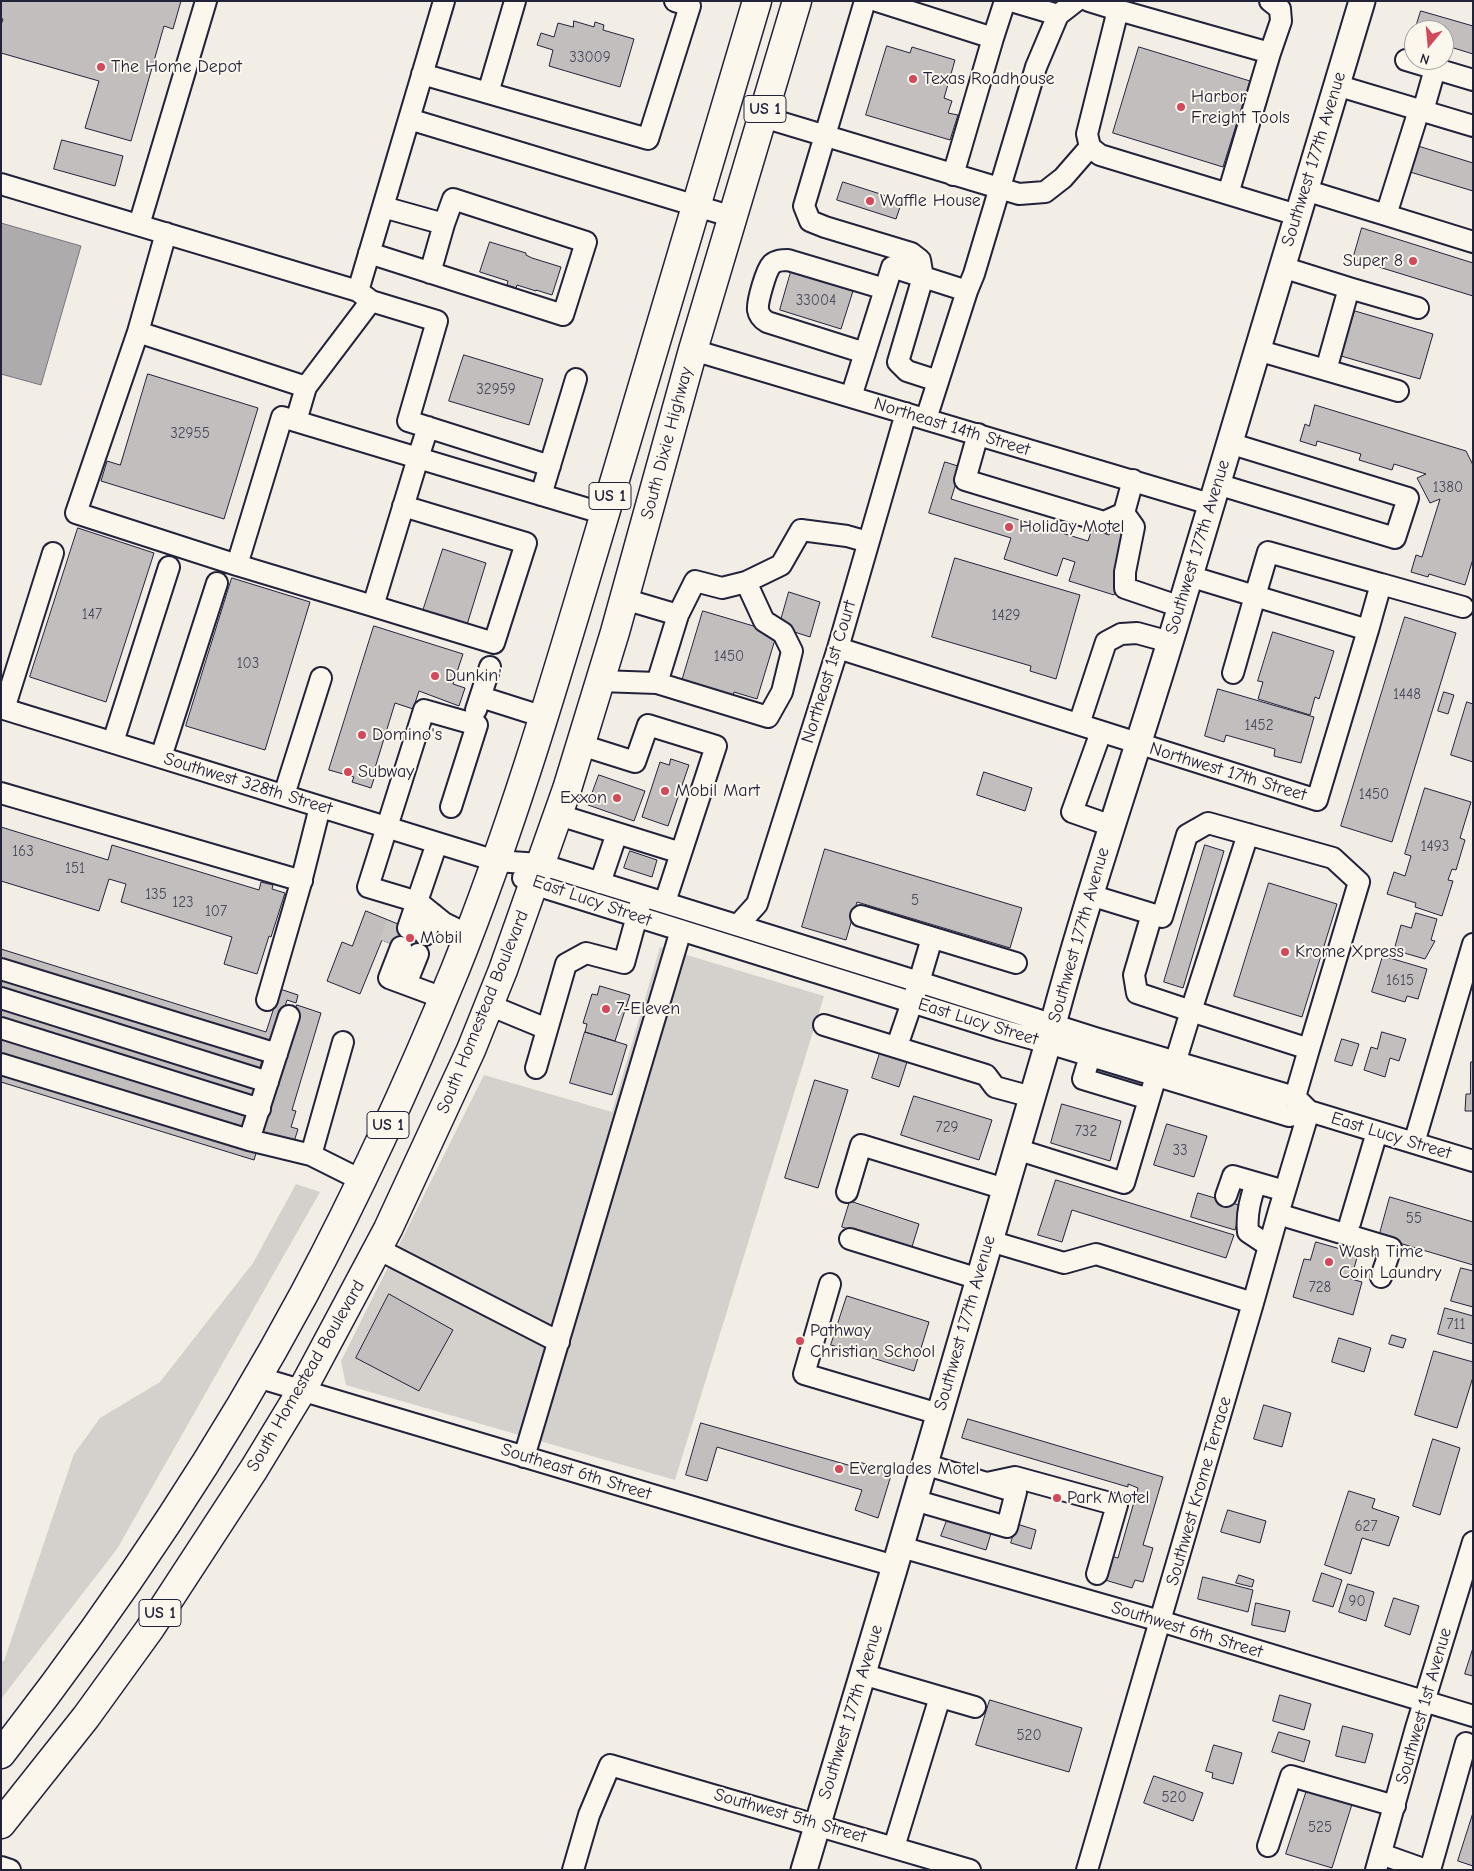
<!DOCTYPE html>
<style>
body{margin:0}
#map{position:relative;width:1474px;height:1871px;overflow:hidden;background:#f2eee5;font-family:"Comic Neue",sans-serif}
canvas{display:block}
.frame{position:absolute;inset:0;border:2px solid #22223b;pointer-events:none}
.north{position:absolute;left:1404px;top:20px;width:50px;height:50px;box-sizing:border-box;background:#fbf7ec;border:1px solid #a4a2a5;border-radius:50%;rotate:197deg;font-size:14px;font-weight:700;line-height:20px;text-align:center;color:#22223b}
.north::after{content:'';display:block;margin:auto;width:18px;height:22px;background:#d1495b;clip-path:polygon(50% 0,100% 100%,50% 72%,0 100%)}
</style>
<div id="map">
<canvas width="1474" height="1871"></canvas>
<div class="frame"></div>
<div class="north">N</div>
</div>
<script>
const g = document.querySelector('canvas').getContext('2d');
g.lineJoin = 'round';
function paint(path, color) { g.fillStyle = color; g.fill(path, 'evenodd'); }
function trace(path, color, width, dash) { g.strokeStyle = color; g.lineWidth = width; g.lineCap = dash ? 'butt' : 'round'; g.setLineDash(dash || []); g.stroke(path); }
function drawText(font, color, halo, rows, align = 'center') {
  g.font = font + ' "Comic Neue",sans-serif'; g.lineWidth = 4; g.setLineDash([]); g.textBaseline = 'middle'; g.strokeStyle = halo; g.fillStyle = color; for (const [text, x, y, turn = 0] of rows) {
    g.save(); g.translate(x, y); g.rotate((+turn || 0) * Math.PI / 180); g.textAlign = isNaN(turn) ? turn : align; if (halo) g.strokeText(text, 0, 0); g.fillText(text, 0, 0); g.restore();
  }
}
paint(new Path2D(`
 M660,947L824,996L675,1480L346,1385L341,1361L484,1075L612,1112Z
 M296,1184L320,1192L117,1549L1,1699V1661H4L74,1454L100,1418L160,1382L253,1263Z`), '#d4d1cc');
const water = new Path2D(`
 M1,223L81,246L41,385L1,374Z`);
paint(water, '#aeabad');
trace(water, '#76747f', 1);
const building = new Path2D(`
 M1,1H181L173,29L164,26L131,141L85,128L99,81L1,53V25L3,19L1,18Z
 M1421,11L1473,26V54L1444,45V30H1415Z
 M574,21L594,27L595,22L604,25L603,30L634,39L620,87L549,66L553,50L537,45L541,33L554,37L558,23L573,27Z
 M887,46L910,53L912,47L955,60L944,98L952,101L948,113L958,115L950,140L866,115Z
 M1139,47L1250,81L1223,167L1113,133Z
 M62,140L123,156L115,186L54,169Z
 M1418,146L1473,163V191L1410,172Z
 M843,182L902,201L896,219L837,200Z
 M1362,228L1473,263V296L1353,259Z
 M490,242L526,253V255L532,258L561,267L552,295L536,290V291L517,285L516,288L507,285L508,281L480,272Z
 M791,272L853,291L841,329L780,310Z
 M1355,311L1433,334L1420,379L1341,356Z
 M464,355L543,379L529,425L449,401Z
 M148,374L258,408L224,519L101,481L107,461L120,465Z
 M1315,405L1466,451L1473,465V559L1465,585L1429,574L1428,577L1411,572L1416,555L1422,557L1440,499L1430,503L1417,478L1426,474L1394,464L1392,470L1359,460L1361,454L1317,441L1316,446L1300,441L1305,424L1309,426Z
 M945,462L961,467L951,499L1088,541L1092,529L1109,535L1111,525L1127,530L1131,541L1114,595L1069,581L1075,562L1063,558L1057,576L1004,559L1011,538L929,513Z
 M78,528L154,553L106,702L30,677Z
 M443,549L486,563L466,628L422,614Z
 M955,558L1080,595L1056,679L1030,671L1031,666L932,637Z
 M232,578L310,602L265,750L186,726Z
 M789,592L820,602L810,637L779,627Z
 M703,611L777,633L757,699L734,692L733,697L682,681Z
 M1405,617L1456,633L1392,842L1341,826Z
 M374,626L463,654L453,684L465,688L459,706L419,691L413,709L395,703L375,768L377,769L371,788L352,782L354,777L329,770Z
 M1273,632L1334,651L1319,699L1315,697L1310,715L1258,699L1263,682L1258,681Z
 M1218,689L1314,717L1301,763L1274,756L1275,749L1226,735L1224,742L1205,736Z
 M1444,692L1454,695L1448,714L1438,711Z
 M1467,702L1473,704V762L1451,755Z
 M671,759L689,765L668,826L642,817L660,762L669,765Z
 M984,772L1032,788L1025,811L977,795Z
 M599,775L645,791L634,821L588,805Z
 M1425,788L1471,802L1460,838L1465,840L1456,870L1452,869L1448,880L1453,881L1442,916L1415,907L1416,903L1387,894L1394,872L1405,876L1411,856L1405,854Z
 M1,827L108,860L112,845L259,890L261,882L273,885L272,889L285,893L271,937L269,936L257,974L224,964L232,937L121,902L126,884L109,879L99,911L1,881Z
 M1205,845L1224,851L1183,988L1164,982Z
 M825,849L1022,908L1010,948L857,902L846,940L802,927Z
 M630,851L657,860L652,877L624,868Z
 M1269,883L1337,904L1302,1017L1234,996Z
 M366,911L430,937L422,956L382,940L360,994L327,981L342,942L352,946Z
 M1416,913L1437,919L1431,940L1435,941L1425,959L1394,950L1401,925L1411,928Z
 M1,949L266,1032L280,989L298,995L296,1003L287,1000L274,1043L1,958Z
 M1383,956L1427,969L1418,999L1407,996L1405,1002L1372,992Z
 M1,975L263,1057L258,1074L1,994Z
 M600,986L630,995L615,1041L585,1032L587,1024L583,1023L592,994L597,995Z
 M1,1005L256,1083L251,1100L1,1024Z
 M297,1005L321,1013L292,1110L296,1111L291,1127L298,1129L293,1145L255,1133L269,1101Z
 M585,1032L627,1045L612,1095L570,1083Z
 M1382,1032L1406,1039L1399,1061L1390,1058L1385,1077L1364,1070L1371,1047L1377,1049Z
 M1,1034L247,1109L241,1129L1,1056Z
 M1342,1039L1359,1044L1352,1066L1335,1061Z
 M880,1053L907,1062L899,1087L872,1078Z
 M1471,1062H1473V1111H1465L1466,1094H1470Z
 M1,1072L257,1150L254,1160L1,1082Z
 M815,1080L848,1090L818,1188L785,1178Z
 M914,1096L992,1120L979,1160L901,1135Z
 M1062,1104L1121,1121L1110,1161L1051,1143Z
 M1167,1124L1207,1136L1194,1177L1154,1165Z
 M1056,1180L1234,1235L1226,1258L1072,1210L1062,1242L1038,1235Z
 M1198,1193L1242,1206L1235,1230L1191,1217Z
 M1390,1197L1473,1222V1265L1379,1237Z
 M850,1201L919,1224L911,1250L842,1227Z
 M1316,1242L1358,1254L1351,1279L1362,1282L1353,1315L1293,1297L1304,1259L1310,1260Z
 M1461,1268L1473,1271V1307L1451,1301Z
 M389,1294L453,1330L419,1391L356,1358Z
 M847,1296L929,1322L914,1371L831,1345Z
 M1445,1308L1473,1316V1344L1438,1334Z
 M1392,1335L1406,1339L1403,1348L1389,1344Z
 M1339,1338L1371,1348L1364,1372L1332,1362Z
 M1434,1351L1473,1362V1377L1457,1428L1415,1415Z
 M1264,1405L1291,1413L1282,1447L1254,1439Z
 M968,1419L1163,1477L1143,1545L1153,1548L1143,1582L1135,1580L1132,1588L1105,1580L1111,1556L1118,1558L1138,1488L1128,1484V1487L962,1438Z
 M701,1423L855,1467L856,1461L892,1472L878,1518L855,1510L862,1490L717,1447L707,1481L686,1475Z
 M1433,1439L1460,1448L1440,1515L1413,1506Z
 M1349,1491L1375,1499L1372,1508L1399,1517L1389,1546L1362,1538L1351,1574L1325,1565Z
 M1228,1510L1266,1521L1260,1543L1221,1532Z
 M948,1518L992,1530L986,1550L941,1536Z
 M1017,1524L1036,1530L1031,1549L1011,1543Z
 M1322,1573L1342,1580L1333,1607L1313,1601Z
 M1239,1575L1254,1580L1252,1587L1236,1583Z
 M1203,1577L1253,1590L1248,1612L1198,1599Z
 M1348,1584L1374,1592L1366,1621L1339,1612Z
 M1394,1598L1419,1606L1410,1635L1385,1626Z
 M1256,1603L1290,1611L1285,1632L1252,1625Z
 M1473,1648V1676L1465,1674Z
 M1280,1695L1311,1704L1304,1730L1273,1721Z
 M990,1700L1082,1728L1069,1772L976,1745Z
 M1343,1726L1373,1734L1365,1763L1336,1756Z
 M1279,1732L1310,1741L1304,1762L1272,1752Z
 M1214,1745L1242,1753L1233,1784L1212,1778L1213,1773L1206,1771Z
 M1154,1776L1203,1793L1193,1821L1144,1803Z
 M1308,1787L1353,1801L1332,1868L1286,1854Z
 M1473,1813V1866L1458,1861Z`);
paint(building, '#c2bebe');
trace(building, '#22223b', 1);
trace(new Path2D(`
 M389,943L396,924`), '#c8c5c3', 20, [20, 10]);
const minor = new Path2D(`
 M865,1L804,206L810,221L825,227L911,253L920,260L923,277L898,362L907,371L938,381
 M877,1L993,38L953,175
 M1011,1L1058,15
 M1089,1L1118,10L1087,134L1090,147L1100,155L1297,215
 M1118,10L1270,53
 M993,38L1005,1
 M1406,60L1473,80
 M422,74L648,139L690,6L675,1
 M1336,85L1473,126
 M488,93L515,1
 M1419,110L1386,215L1473,242
 M1423,111L1435,69
 M763,117L1019,194L1045,192L1063,178L1090,147
 M409,119L733,217
 M1,184L358,291L371,301
 M1305,190L1386,215
 M1228,194L1270,53L1281,21L1280,9L1270,1
 M139,225L206,1
 M369,253L563,315L586,242L453,199L444,224L383,207
 M1282,267L1349,288L1326,370
 M430,273L444,224
 M1349,288L1418,308
 M358,291L444,1
 M967,291L974,274L1036,67L1058,15L1076,1
 M138,332L166,233
 M693,350L1210,504
 M1257,350L1398,391
 M865,353L767,322C762,319 759,316 758,310C757,302 766,270 772,264C777,260 782,260 788,260L885,289
 M306,387L371,301L437,321L408,421L550,466
 M851,397L892,267L967,291L926,419
 M978,434L965,480L1104,522L1124,513L1133,480
 M1217,484L1395,538L1408,498L1229,443
 M541,495L576,379
 M403,506L526,543L494,643L373,606L418,458L605,514
 M1124,513L1134,527L1125,572V588L1181,607
 M237,565L76,513L138,332L306,387L296,421
 M1189,576L1255,596L1233,673
 M695,581L722,588L746,582L764,621L783,633L792,651L782,692L768,717L657,683L678,615Z
 M746,582L781,565L801,530L847,536L868,542
 M1381,584L1463,607
 M624,599L678,615
 M373,606L237,565L282,417L418,458L428,427
 M838,648L1317,800L1368,630L1255,596L1268,552L1381,584L1368,630
 M600,681L657,683
 M481,697L544,717
 M1,708L496,861L540,864L919,982L1095,1038L1295,1097L1309,1111L1473,1161
 M4,709L53,553
 M476,710L490,667
 M1079,724L1106,642L1121,634L1137,633L1170,642
 M1101,732L1072,812L1112,826
 M113,742L169,567
 M581,745L635,762L648,725L716,746L665,902
 M161,757L217,583
 M1,793L302,881
 M284,795L321,678
 M451,807L477,725L424,710L368,887L418,902L444,923L468,935
 M559,815L681,853
 M523,878L533,884L552,890L1001,1030L1048,1043L1289,1116L1309,1111
 M600,883L617,833
 M1090,895L1162,917L1187,835L1208,823L1333,858L1359,882L1309,1049L1191,1011L1175,1063
 M1152,914L1134,975L1137,993L1191,1011L1248,834
 M861,916L1016,963
 M738,925L757,904L838,648L906,413
 M408,928L437,843
 M425,935L433,914
 M401,947L389,978L443,998
 M1,969L277,1054
 M406,984L418,954
 M1,998L268,1082
 M267,1000L300,886L320,807
 M489,1005L547,1029
 M289,1016L249,1140L311,1155
 M824,1025L986,1075L995,1087L1032,1097
 M1,1028L260,1109
 M343,1042L311,1155L361,1180
 M897,1046L919,982L932,938
 M1090,1056L1083,1079L1149,1099
 M1,1064L249,1140
 M536,1068L566,964L586,953L624,963L640,905
 M1295,1097L1309,1049
 M1414,1143L1473,944
 M1016,1149L1124,1183L1156,1076
 M1256,1183C1250,1199 1246,1214 1248,1232L1269,1246
 M847,1192L861,1145L1005,1189
 M1226,1196L1233,1176L1285,1191
 M1278,1214L1391,1248L1381,1277
 M1350,1223L1377,1132
 M850,1239L979,1279
 M990,1241L1064,1263L1096,1254L1253,1303
 M378,1249L559,1342
 M830,1284L804,1374L939,1414
 M257,1377L787,1535L895,1566
 M524,1457L681,930
 M987,1483L1015,1477L1117,1505L1097,1574
 M914,1500L1007,1527L1016,1492L924,1464
 M901,1547L1160,1621L1473,1716
 M862,1674L975,1707
 M1268,1846L1291,1776L1395,1806
 M894,1847L940,1697
 M1381,1854L1426,1870
 M1,1867L10,1870
 M573,1870L589,1815L610,1765L970,1870
 M1087,1870L1253,1303L1278,1214L1309,1111
 M1376,1870L1416,1728L1473,1542
 M1430,1870L1466,1743`);
const major = new Path2D(`
 M804,1870L895,1566L1048,1043C1086,897 1137,754 1180,609C1241,407 1300,204 1362,1`);
const highway = new Path2D(`
 M1,1754C114,1609 217,1456 304,1294C360,1189 410,1080 455,970C514,823 558,671 603,520C654,347 706,174 757,1
 M1,1824L86,1717L149,1630L254,1469L302,1390L388,1229L471,1050L503,970L567,789L615,632L693,350L797,1`);
trace(minor, '#22223b', 24);
trace(major, '#22223b', 29);
trace(highway, '#22223b', 31);
trace(minor, '#fbf7ec', 20);
trace(major, '#fbf7ec', 25);
trace(highway, '#fbf7ec', 28);
for (const [x, y, r, color] of [
 [101,67,5,"#d1495b"],
 [913,79,5,"#d1495b"],
 [1181,107,5,"#d1495b"],
 [870,201,5,"#d1495b"],
 [1413,261,5,"#d1495b"],
 [1009,527,5,"#d1495b"],
 [435,676,5,"#d1495b"],
 [362,735,5,"#d1495b"],
 [348,772,5,"#d1495b"],
 [665,791,5,"#d1495b"],
 [617,798,5,"#d1495b"],
 [410,938,5,"#d1495b"],
 [1285,952,5,"#d1495b"],
 [606,1009,5,"#d1495b"],
 [1329,1262,5,"#d1495b"],
 [800,1341,5,"#d1495b"],
 [839,1469,5,"#d1495b"],
 [1057,1498,5,"#d1495b"]
]) { const dot = new Path2D(); dot.arc(x, y, r, 0, 2 * Math.PI); g.fillStyle = color; g.fill(dot); trace(dot, '#fbf7ec', 2); }
drawText('15px', '#4a495c', null, [
 ["33009",590,58],
 ["33004",816,301],
 ["32959",496,390],
 ["32955",190,434],
 ["1380",1448,488],
 ["147",92,615],
 ["1429",1006,616],
 ["1450",729,657],
 ["103",248,664],
 ["1448",1407,695],
 ["1452",1259,726],
 ["1450",1374,795],
 ["1493",1435,847],
 ["163",23,852],
 ["151",75,869],
 ["135",156,895],
 ["5",915,901],
 ["123",183,903],
 ["107",216,912],
 ["1615",1400,981],
 ["729",947,1128],
 ["732",1086,1132],
 ["33",1180,1151],
 ["55",1414,1219],
 ["728",1320,1288],
 ["711",1456,1325],
 ["627",1366,1527],
 ["90",1357,1602],
 ["520",1029,1736],
 ["520",1174,1798],
 ["525",1320,1828]
]);
for (const [x, y, w] of [
 [765,109,42],
 [610,496,42],
 [388,1125,42],
 [160,1613,42]
]) { const box = new Path2D(); box.roundRect(x - w / 2, y - 13.5, w, 27, 4); g.fillStyle = '#fbf7ec'; g.fill(box); trace(box, '#22223b', 1); }
drawText('bold 16px', '#22223b', null, [
 ["US 1",765,109],
 ["US 1",610,496],
 ["US 1",388,1125],
 ["US 1",160,1613]
]);
drawText('18px', '#22223b', '#fbf7ec', [
 ["The Home Depot",111,67],
 ["Texas Roadhouse",923,79],
 ["Harbor",1191,97],
 ["Freight Tools",1191,118],
 ["Waffle House",880,201],
 ["Super 8",1403,261,"right"],
 ["Holiday Motel",1019,527],
 ["Dunkin'",445,676],
 ["Domino's",372,735],
 ["Subway",358,772],
 ["Mobil Mart",675,791],
 ["Exxon",607,798,"right"],
 ["Mobil",420,938],
 ["Krome Xpress",1295,952],
 ["7-Eleven",616,1009],
 ["Wash Time",1339,1252],
 ["Coin Laundry",1339,1273],
 ["Pathway",810,1331],
 ["Christian School",810,1352],
 ["Everglades Motel",849,1469],
 ["Park Motel",1067,1498]
], 'left');
drawText('18px', '#22223b', '#fbf7ec', [
 ["Southwest 177th Avenue",1314,159,-73],
 ["Northeast 14th Street",952,427,17],
 ["South Dixie Highway",667,443,-75],
 ["Southwest 177th Avenue",1198,547,-73],
 ["Northeast 1st Court",829,672,-73],
 ["Northwest 17th Street",1228,772,17],
 ["Southwest 328th Street",248,784,17],
 ["East Lucy Street",592,901,19],
 ["Southwest 177th Avenue",1079,935,-74],
 ["South Homestead Boulevard",483,1012,-68],
 ["East Lucy Street",978,1022,17],
 ["East Lucy Street",1391,1136,17],
 ["Southwest 177th Avenue",965,1323,-74],
 ["South Homestead Boulevard",306,1376,-60],
 ["Southeast 6th Street",576,1472,17],
 ["Southwest Krome Terrace",1199,1491,-74],
 ["Southwest 6th Street",1187,1630,17],
 ["Southwest 1st Avenue",1424,1706,-74],
 ["Southwest 177th Avenue",851,1712,-73],
 ["Southwest 5th Street",790,1816,16]
]);
</script>
